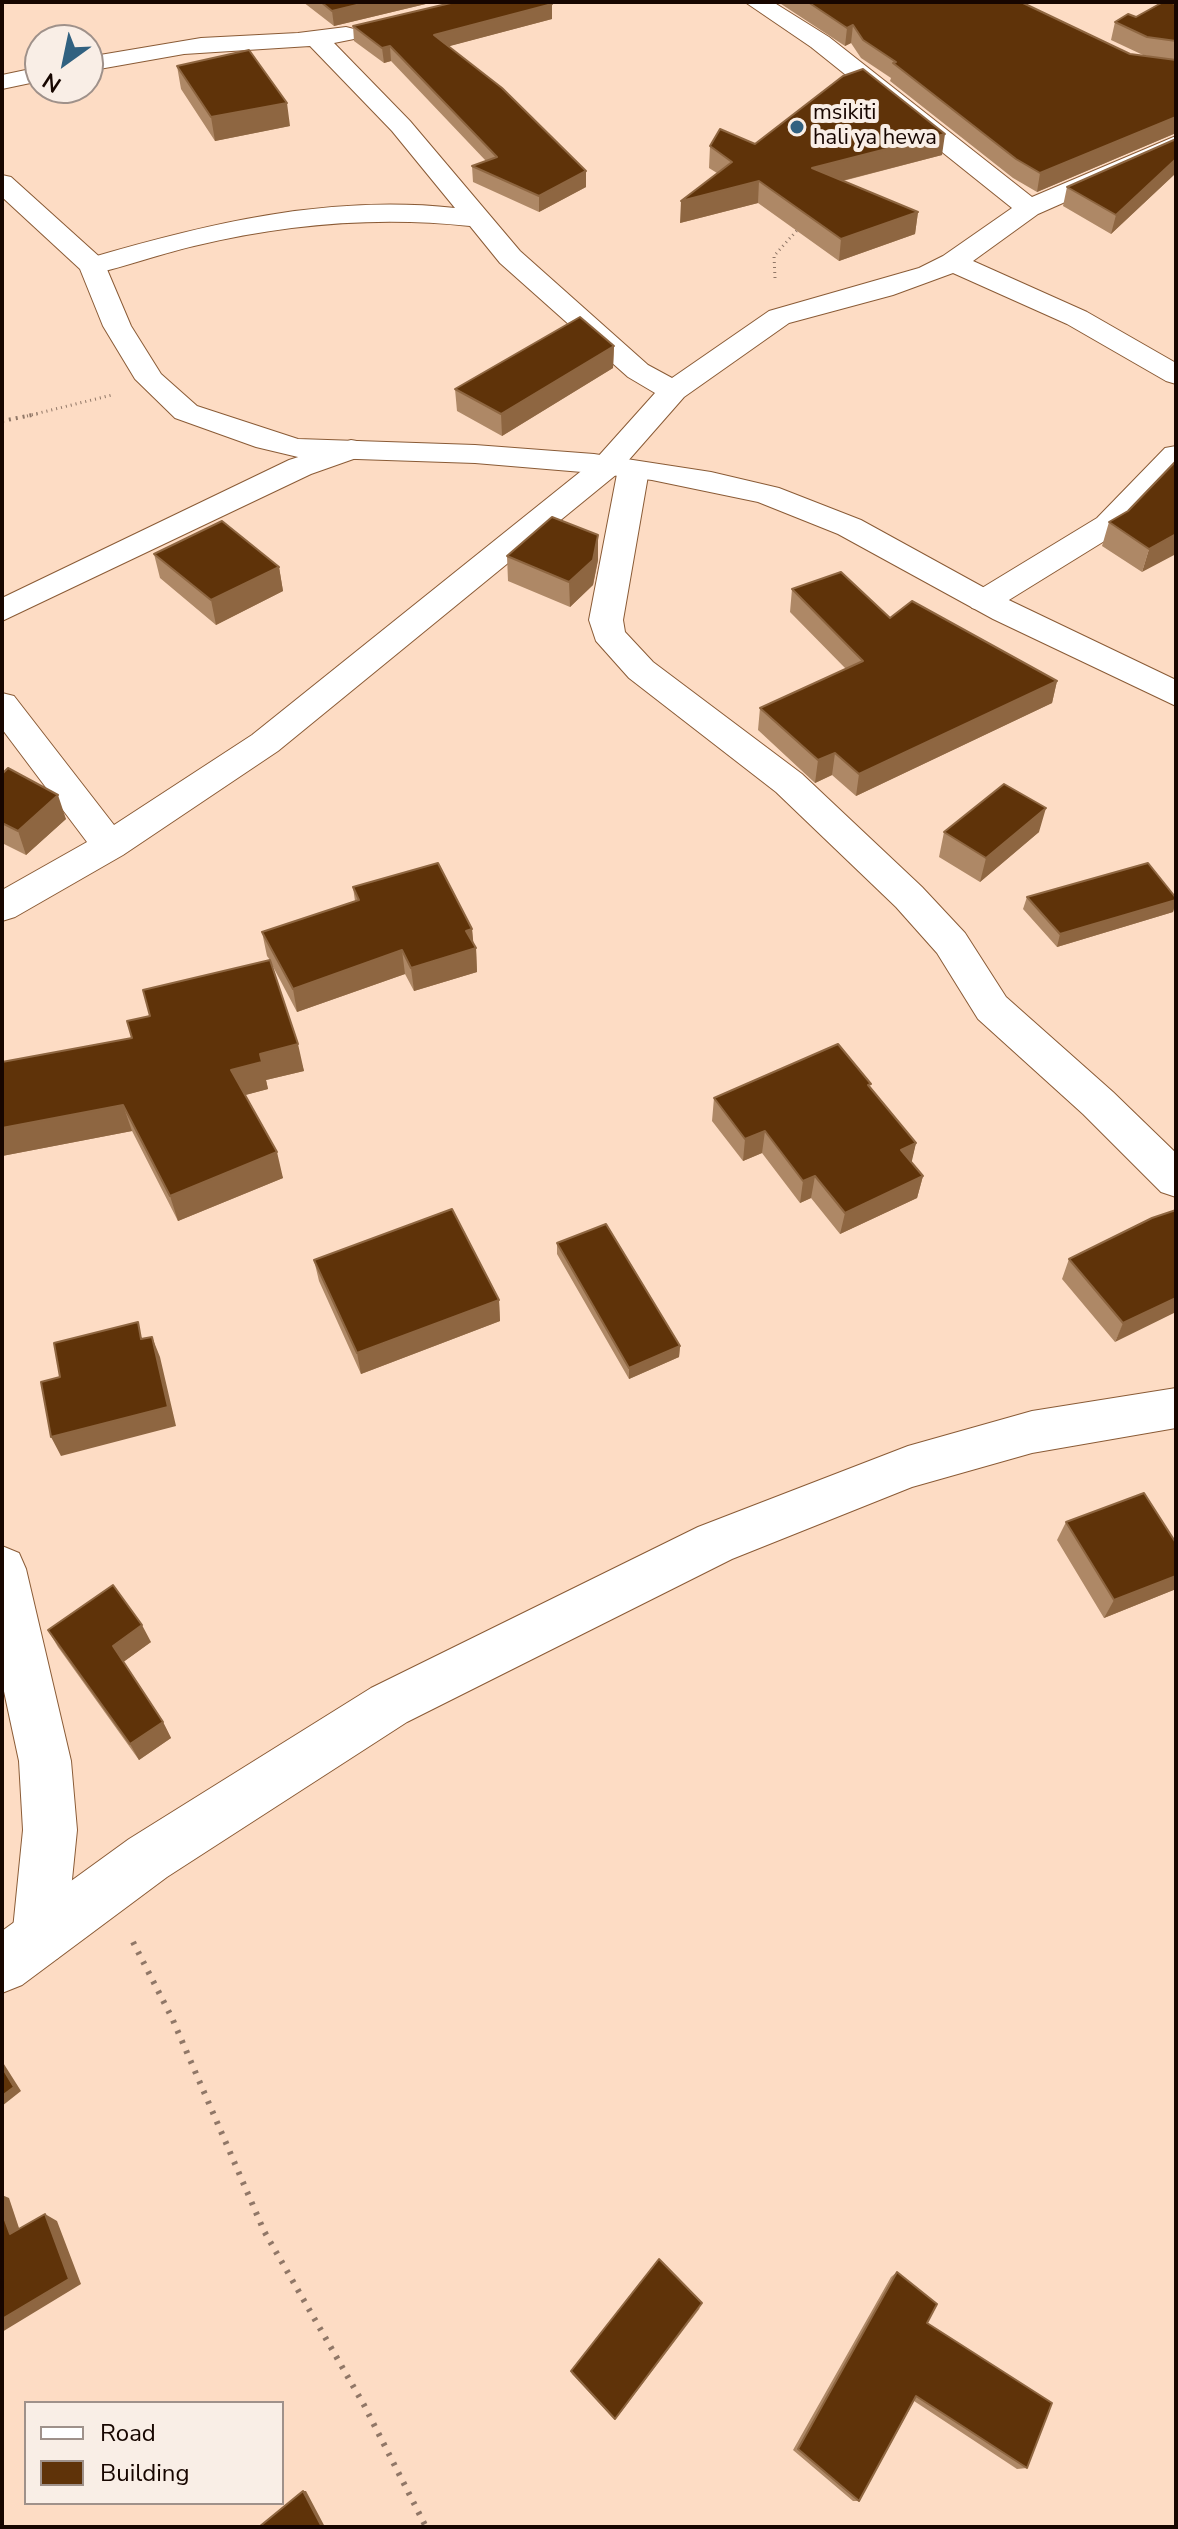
<!DOCTYPE html>
<style>
body{margin:0}
#map{position:relative;width:1178px;height:2529px;overflow:hidden;background:#fddcc4;font-family:"Nunito Sans",sans-serif}
canvas{display:block}
.frame{position:absolute;inset:0;border:4px solid #170600;pointer-events:none}
.legend{position:absolute;left:24px;top:2401px;width:260px;height:104px;box-sizing:border-box;background:#f9eee6;border:2px solid #9f918a;margin:0;padding:10px 14px;list-style:none;font-size:24px;color:#170600}
.legend li{display:flex;align-items:center;gap:16px;height:40px}
.legend b{width:40px;border:2px solid #9f918a}
.north{position:absolute;left:24px;top:24px;width:80px;height:80px;box-sizing:border-box;background:#f9eee6;border:2px solid #9f918a;border-radius:50%;rotate:213deg;font-size:22px;font-weight:700;line-height:32px;text-align:center;color:#170600}
.north::after{content:'';display:block;margin:auto;width:28px;height:36px;background:#316180;clip-path:polygon(50% 0,100% 100%,50% 72%,0 100%)}
</style>
<div id="map">
<canvas width="1178" height="2529"></canvas>
<div class="frame"></div>
<ul class="legend">
<li><b style="height:10px;background:#fff"></b>Road</li>
<li><b style="height:22px;background:#5f3309"></b>Building</li>
</ul>
<div class="north">N</div>
</div>
<script>
const g = document.querySelector('canvas').getContext('2d');
g.lineJoin = 'round';
function trace(path, color, width, dash) { g.strokeStyle = color; g.lineWidth = width; g.lineCap = dash ? 'butt' : 'round'; g.setLineDash(dash || []); g.stroke(path); }
function paint(path, color) { g.fillStyle = color; g.fill(path, 'evenodd'); }
function drawText(font, color, halo, rows, align = 'center') {
  g.font = font + ' "Nunito Sans",sans-serif'; g.lineWidth = 8; g.setLineDash([]); g.textBaseline = 'middle'; g.strokeStyle = halo; g.fillStyle = color; for (const [text, x, y, turn = 0] of rows) {
    g.save(); g.translate(x, y); g.rotate((+turn || 0) * Math.PI / 180); g.textAlign = isNaN(turn) ? turn : align; if (halo) g.strokeText(text, 0, 0); g.fillText(text, 0, 0); g.restore();
  }
}
const street = new Path2D(`
 M745,2H773L829,37L1032,197L1176,136V153L1038,214L973,261L1087,312L1176,363V384L1166,381L1067,324L953,273L893,295L789,323L684,397L627,462L644,463L649,470L623,620L625,632L653,662L802,774L922,887L965,933L1006,997L1113,1092L1176,1153V1197L1161,1192L1083,1114L978,1019L937,953L896,907L776,792L629,678L596,641L589,620L617,474L278,751L123,855L15,917L2,921V890L87,842L2,729V693L14,696L114,825L252,735L595,460L655,393L628,377L500,263L470,226C376,216 286,224 194,246C160,254 127,266 93,274L83,272L79,266L83,260C205,224 328,194 455,208L392,131L310,46L184,54L88,71V57L201,38L298,33L346,27L354,29L358,34L354,39L334,43L410,121L520,251L648,365L672,378L769,311L919,268L943,256L1012,208L811,47Z
 M40,67V81L2,89V75Z
 M351,440L362,442L366,449L362,456L311,474L2,621V598L289,460Z
 M1176,446V473L1119,532L996,608L984,611L972,608L967,601L972,594L1097,518L1165,448Z
 M2,1546L19,1553L26,1569L71,1761L77,1830L66,1939L58,1958L39,1966L20,1958L12,1939L23,1830L19,1761L2,1682Z`);
const secondary = new Path2D(`
 M2,175L11,177L103,260L131,326L161,374L197,406L298,439L475,445L594,454L711,472L779,488L861,520L992,592L1176,680V706L993,619L838,534L758,502L652,480L594,473L475,463L298,457L256,447L175,418L135,379L103,326L80,269L2,197Z
 M1176,1388V1428L1032,1453L912,1487L732,1559L407,1722L167,1877L22,1985L2,1993V1931L129,1839L371,1688L698,1527L908,1446L1032,1411Z`);
trace(street, '#8a5b36', 2);
trace(secondary, '#8a5b36', 2);
trace(new Path2D(`
 M775,278L774,256L799,228
 M27,416L112,395`), '#907767', 3, [1, 4]);
trace(new Path2D(`
 M2,421L37,414`), '#907767', 4, [2, 5]);
trace(new Path2D(`
 M133,1942L172,2018L264,2231L364,2405L426,2527`), '#907767', 6, [3, 8]);
paint(street, '#fff');
paint(secondary, '#fff');
paint(new Path2D(`
 M303,2H434L334,26Z
 M778,2H1021L1130,54L1158,58L1143,55L1111,40L1115,22L1136,17L1176,4V133L1037,192L1013,178L890,81L891,78L861,58L851,43L845,46Z
 M552,19L449,46L586,187L539,212L473,182L472,166L486,161L391,61L384,63L354,41L353,26Z
 M177,66L290,126L215,141L181,89Z
 M1176,139V173L1111,234L1063,206L1067,187Z
 M755,144L942,155L843,181L918,212L915,234L839,261L758,203L680,223L717,173L709,168L710,146Z
 M614,346L613,368L502,436L457,411L455,389Z
 M1176,461L1142,572L1102,546L1109,522L1128,511Z
 M154,554L279,567L283,591L216,625L160,578Z
 M507,556L598,560L593,585L570,607L508,581Z
 M792,589L890,618L1057,681L1052,703L856,796L832,775L815,783L758,730L760,708L846,669L790,612Z
 M2,774L66,819L26,855L2,843Z
 M944,832H1039L980,882L939,857Z
 M353,887L472,929L473,944L476,948L477,972L414,991L405,974L297,1012L270,961L304,1071L266,1080L268,1089L245,1095L283,1178L178,1221L132,1131L2,1156V1062L132,1038L150,1016L270,960L267,956L262,932L355,901Z
 M1027,897L1176,898V904L1173,912L1057,947L1023,909Z
 M870,1088L916,1143L911,1162L923,1176L917,1198L840,1234L811,1198L800,1203L762,1153L743,1161L712,1121L714,1098Z
 M1176,1210L1115,1342L1062,1279L1069,1259Z
 M557,1243L680,1346L679,1357L629,1379L557,1254Z
 M314,1260L499,1300L500,1321L361,1374L319,1281Z
 M1066,1522L1176,1543V1589L1104,1618L1057,1540Z
 M48,1630L151,1642L123,1662L163,1722L171,1738L139,1760L58,1647Z
 M897,2272L927,2323L1027,2468L1017,2469L914,2401L859,2501H853L793,2450L891,2277Z
 M700,2308L615,2420L572,2374L571,2371Z`), '#ae8866');
paint(new Path2D(`
 M369,2H434L334,26L332,11Z
 M552,4V19L435,50L434,35Z
 M853,25L851,43L845,46L847,28Z
 M390,46L391,61L384,63L382,48Z
 M287,103L290,126L215,141L211,117Z
 M1176,117V133L1037,192L1040,173Z
 M945,134L942,155L810,189L812,168Z
 M1176,159V173L1111,234L1116,215Z
 M586,171V187L539,212V196Z
 M759,181L758,203L680,223L681,201Z
 M918,212L915,234L839,261L841,239Z
 M614,346L613,368L502,436L501,414Z
 M1176,534V554L1142,572L1149,549Z
 M598,535V560L593,585L570,607L569,582Z
 M279,567L283,591L216,625L211,600Z
 M1057,681L1052,703L856,796L859,774Z
 M835,753L832,775L815,783L818,760Z
 M58,795L66,819L26,855L18,831Z
 M1046,808L1039,832L980,882L986,858Z
 M1176,900L1173,912L1057,947L1060,934Z
 M472,929L474,949L476,948L477,972L414,991L411,968L466,931Z
 M402,950L405,974L297,1012L293,989Z
 M298,1044L304,1071L266,1080L268,1089L238,1097L231,1070L260,1054Z
 M123,1105L132,1131L2,1156V1128Z
 M765,1131L762,1153L743,1161L745,1139Z
 M916,1143L911,1165L901,1150Z
 M277,1152L283,1178L178,1221L170,1196Z
 M815,1176L811,1198L800,1203L803,1181Z
 M923,1176L917,1198L840,1234L845,1213Z
 M1176,1298V1312L1115,1342L1123,1323Z
 M499,1300L500,1321L361,1374L357,1353Z
 M152,1337L160,1357L176,1426L61,1456L51,1437Z
 M680,1346L679,1357L629,1379V1368Z
 M1176,1576V1589L1104,1618L1114,1600Z
 M142,1625L151,1642L122,1663L113,1646Z
 M163,1722L171,1738L139,1760L130,1744Z
 M2,2061L21,2091L2,2106Z
 M2,2195L9,2198L23,2240L10,2234L2,2212Z
 M45,2214L57,2221L81,2284L2,2332V2319Z
 M303,2491H306L325,2527H322Z`), '#8e6641');
const building = new Path2D(`
 M321,2H369L332,11Z
 M455,2H549L552,4L434,35L502,88L586,171L539,196L472,166L497,157L390,46L382,48L353,26Z
 M808,2H1021L1130,54L1176,60V117L1040,173L1016,159L893,63L896,62L863,40L853,25L847,28Z
 M1163,2H1169L1176,4V41L1147,37L1115,22L1128,14L1136,17Z
 M249,50L287,103L211,117L177,66Z
 M863,69L945,134L812,168L918,212L841,239L759,181L681,201L732,162L710,146L720,129L755,144L843,76Z
 M1176,139V159L1116,215L1067,187Z
 M580,317L614,346L501,414L455,389Z
 M1176,461V534L1149,549L1109,522L1128,511Z
 M552,517L598,535L593,560L569,582L507,556Z
 M222,521L279,567L211,600L154,554Z
 M841,572L890,618L912,601L1057,681L859,774L835,753L818,760L760,708L863,661L792,589Z
 M8,768L58,795L18,831L2,823V774Z
 M1004,784L1046,808L986,858L944,832Z
 M438,863L472,929L466,931L476,948L411,968L402,950L293,989L262,932L359,900L353,887Z
 M1148,863L1176,898V900L1060,934L1027,897Z
 M270,960L298,1044L260,1054L262,1062L231,1070L277,1152L170,1196L123,1105L2,1128V1062L132,1038L127,1021L150,1016L143,990Z
 M838,1044L871,1084L868,1085L916,1143L901,1150L923,1176L845,1213L815,1176L803,1181L765,1131L745,1139L714,1098Z
 M452,1209L499,1300L357,1353L314,1260Z
 M1176,1210V1298L1123,1323L1069,1259L1152,1218Z
 M606,1224L680,1346L629,1368L557,1243Z
 M138,1322L141,1339L152,1337L168,1407L51,1437L41,1382L60,1377L54,1343Z
 M1144,1493L1176,1543V1576L1114,1600L1066,1522Z
 M113,1585L142,1625L113,1646L163,1722L130,1744L48,1630Z
 M2,2067L14,2087L2,2096Z
 M2,2212L10,2234L45,2214L69,2279L2,2319Z
 M659,2259L702,2303L615,2419L571,2371Z
 M897,2272L937,2304L927,2323L1052,2403L1027,2468L916,2396L859,2501L798,2449Z
 M303,2491L322,2527H259Z`);
paint(building, '#5f3309');
trace(building, '#8e6641', 2);
for (const [x, y, r, color] of [
 [797,127,8,"#316180"]
]) { const dot = new Path2D(); dot.arc(x, y, r, 0, 2 * Math.PI); g.fillStyle = color; g.fill(dot); trace(dot, '#f9eee6', 3); }
drawText('22px', '#170600', '#f9eee6', [
 ["msikiti",813,114],
 ["hali ya hewa",813,139]
], 'left');
</script>
